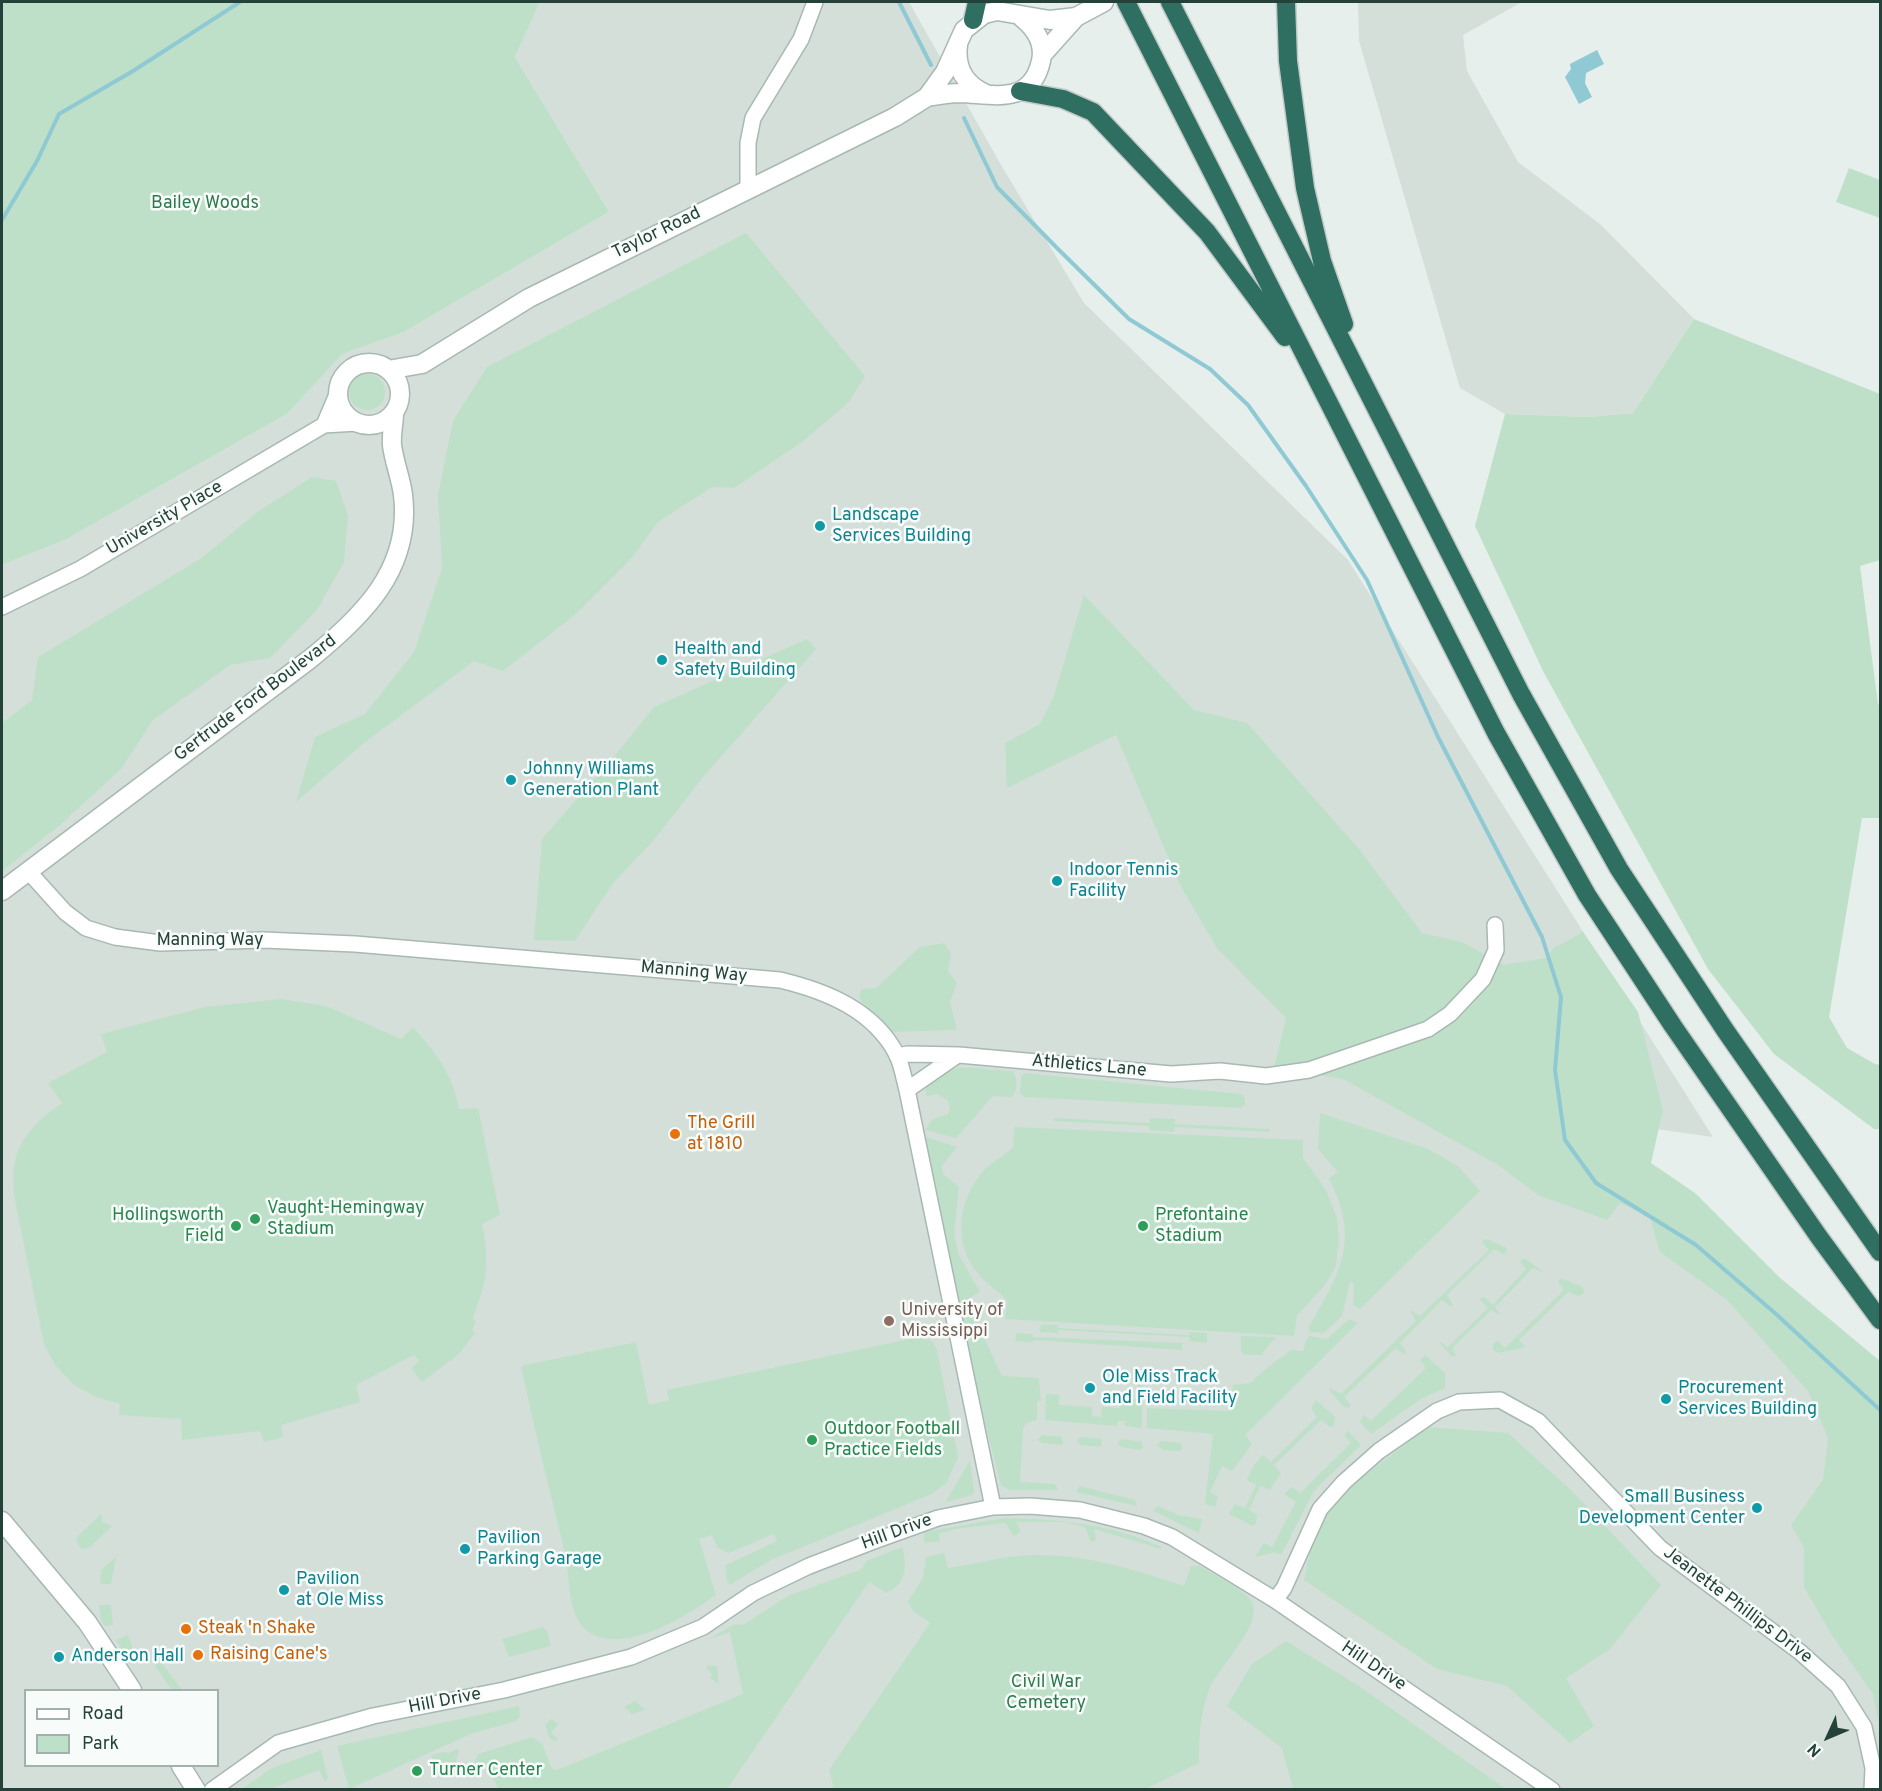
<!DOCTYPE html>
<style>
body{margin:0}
#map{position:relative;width:1882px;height:1791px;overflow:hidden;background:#e6efeb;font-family:Overpass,sans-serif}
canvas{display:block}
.frame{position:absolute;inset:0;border:3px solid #24423a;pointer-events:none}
.legend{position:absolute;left:24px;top:1689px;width:195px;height:78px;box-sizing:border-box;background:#f7fbf9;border:2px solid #a3b1ad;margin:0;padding:8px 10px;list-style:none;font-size:18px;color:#24423a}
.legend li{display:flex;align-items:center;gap:12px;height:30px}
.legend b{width:30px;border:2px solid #a3b1ad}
.north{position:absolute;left:1798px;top:1707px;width:60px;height:60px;-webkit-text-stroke:4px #f7fbf9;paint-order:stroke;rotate:226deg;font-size:16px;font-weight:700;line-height:24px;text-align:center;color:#24423a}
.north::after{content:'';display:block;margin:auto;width:21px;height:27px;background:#24423a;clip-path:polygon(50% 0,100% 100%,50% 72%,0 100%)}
</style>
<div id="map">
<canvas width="1882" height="1791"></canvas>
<div class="frame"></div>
<ul class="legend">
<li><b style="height:8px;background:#fff"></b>Road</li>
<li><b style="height:16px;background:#bfe0c8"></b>Park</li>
</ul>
<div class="north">N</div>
</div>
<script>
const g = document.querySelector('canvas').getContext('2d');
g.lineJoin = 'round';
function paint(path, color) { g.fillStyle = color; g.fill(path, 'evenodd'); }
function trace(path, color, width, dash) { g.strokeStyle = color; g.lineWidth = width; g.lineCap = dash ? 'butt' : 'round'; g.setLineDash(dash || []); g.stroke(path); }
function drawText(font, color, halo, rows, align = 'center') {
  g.font = font + ' Overpass,sans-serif'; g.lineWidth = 5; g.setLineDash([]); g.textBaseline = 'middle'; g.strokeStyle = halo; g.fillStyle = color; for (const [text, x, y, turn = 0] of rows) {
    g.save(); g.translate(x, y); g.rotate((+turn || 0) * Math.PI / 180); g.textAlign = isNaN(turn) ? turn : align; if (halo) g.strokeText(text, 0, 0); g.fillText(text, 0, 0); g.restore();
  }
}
paint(new Path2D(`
 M540,2H909L1001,165L1084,303L1348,560L1713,1137L1572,1117L1880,1423V1789L2,1790V565L65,540L287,414L341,354L404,332L609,212L515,57ZM26,1690H218V1766H26Z
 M1358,2H1522L1463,35L1467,71L1518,162L1600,224L1694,319L1633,413L1589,417L1505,414L1460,388L1359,41Z`), '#d4dfda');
paint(new Path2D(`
 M2,2H540L515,57L609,212L404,332L342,354L287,414L65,540L2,565Z
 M1849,168L1880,180V218L1836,202Z
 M746,233L865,376L849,402L802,442L734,488L712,487L658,522L630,560L576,614L503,671L474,661L365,742L296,802L315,737L365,714L414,652L442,568L438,495L453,421L487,367Z
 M1694,319L1880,394V560L1860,566L1878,704L1880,705V818H1862L1829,1017L1847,1048L1875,1064L1880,1065V1129H1874L1774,1054L1708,969L1544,673L1475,526L1505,414L1589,417L1633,413Z
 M349 392a18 18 0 1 1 36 0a18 18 0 1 1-36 0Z
 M312,477L336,481L348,516L344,562L317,610L270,658L230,665L153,720L121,769L60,825L2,871V723L32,700L38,657L200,559L259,511Z
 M1084,595L1194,710L1247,723L1359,849L1422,933L1462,942L1504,965L1545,958L1554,948L1583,932L1638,1012L1663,1110L1651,1163L1695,1193L1779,1277L1880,1361V1728L1873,1694L1831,1634L1804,1587V1548L1791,1525L1823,1480L1828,1438L1808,1391L1727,1300L1660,1252L1650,1218L1620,1203L1607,1220L1538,1195L1498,1165L1343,1079L1274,1068L1286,1018L1217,948L1180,885L1116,735L1007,788L1005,743L1040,724L1054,696Z
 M807,639L816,649L704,776L653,841L613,883L575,941L534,940L542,839L613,758L654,707Z
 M944,943L951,953L948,971L957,983L950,1002L957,1030L892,1032L861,1001L859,995L861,989L876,988L920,947Z
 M281,999L326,1006L401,1039L413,1027C437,1054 452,1073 459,1109L478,1108L500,1215L482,1224C490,1264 487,1280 473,1318L476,1322L472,1330L475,1333L460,1353L422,1382L411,1368L419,1361L414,1355L356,1385L360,1402L281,1425L283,1437L264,1442L260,1431L182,1440L181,1419L119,1415L120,1404L96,1397L74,1385L55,1365L44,1344L17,1210C6,1158 19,1133 62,1103L48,1083L107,1052L101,1034L205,1007Z
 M960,1067L1012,1071C1018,1078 1018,1090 1012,1097L993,1096L956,1138L925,1130L933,1119L948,1114L950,1107L948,1101L937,1094L926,1096V1088L945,1073Z
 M1024,1073L1241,1094L1245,1098V1105L1241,1108L1024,1097L1020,1093L1021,1077Z
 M1320,1113L1428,1149L1458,1166L1480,1191L1360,1309L1353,1305L1354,1283L1350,1282L1342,1316L1324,1333L1310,1332L1308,1329C1340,1272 1361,1243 1329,1178L1338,1172L1318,1149Z
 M1054,1118L1149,1123L1150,1118L1175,1119V1124L1270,1129V1132L1175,1127L1174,1132L1149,1130V1126L1054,1121Z
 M1014,1127L1303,1140V1158L1326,1190L1337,1218L1339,1239L1336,1266L1325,1285L1297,1315L1294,1336L1005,1319L1007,1300C999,1292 988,1285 980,1276C952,1245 957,1200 984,1170C992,1162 1004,1156 1013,1147Z
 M923,1136L957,1147L942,1166L943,1174L959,1187L954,1235L959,1255L980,1292L966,1300L982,1330L960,1325Z
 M1486,1239L1507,1248L1505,1255L1494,1249L1447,1295L1453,1305L1451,1307L1442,1300L1400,1343L1406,1352L1403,1354L1396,1348L1344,1397L1350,1404V1408L1344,1407L1330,1391V1388L1341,1394L1416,1321L1410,1310L1420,1316L1489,1250L1482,1242Z
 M1524,1258L1545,1273L1533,1268L1495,1307L1501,1316L1491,1310L1452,1348L1456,1356L1452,1357L1438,1341L1448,1347L1488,1308L1480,1300L1481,1297H1484L1493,1305L1526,1269L1520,1262Z
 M1561,1278L1583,1287L1584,1293L1578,1296L1568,1292L1519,1340L1525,1346L1523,1348L1498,1353L1493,1350V1345L1497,1340L1505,1348L1564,1290L1558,1282Z
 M1349,1319L1358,1323L1245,1435L1252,1444L1232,1471L1222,1466L1210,1492L1218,1497L1215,1507L1205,1504L1213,1434L1147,1428V1408L1232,1411L1233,1385L1251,1383C1262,1370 1277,1361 1291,1350L1303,1351L1306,1340L1310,1336L1327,1339Z
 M1041,1324L1058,1325V1328L1189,1335L1190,1332L1207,1333V1343L1189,1341V1337L1058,1330V1333L1040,1332Z
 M1016,1333L1033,1334V1337L1182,1343V1350L1033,1340V1342L1015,1341Z
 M962,1334L983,1336L1002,1376L1039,1378L1041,1401H1037V1420L1026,1423L1023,1429L1020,1482L1055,1484L1058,1490H1009L1001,1485Z
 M1241,1336L1276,1337L1262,1353L1264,1355H1244L1241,1350Z
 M919,1337L932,1341L937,1350L958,1457L947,1482L932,1494L771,1560L730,1585L726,1578V1565L777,1541L774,1534L729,1553L717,1547L712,1535L699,1539L716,1595C686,1616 629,1654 590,1633C584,1630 579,1623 576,1616C568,1598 569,1573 565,1553C550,1491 534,1429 521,1366L636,1342L649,1405L669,1400L667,1390Z
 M1425,1355L1445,1373V1388L1421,1399L1371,1434L1360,1422L1364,1415L1371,1421L1426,1368L1420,1360Z
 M1138,1383L1143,1384L1142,1428L1125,1426V1421H1118L1117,1426L1045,1420L1046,1394L1059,1395V1405L1092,1407V1416L1101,1417L1102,1407L1120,1408L1121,1398L1137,1399Z
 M1316,1400L1335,1417L1334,1426L1330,1427L1321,1420L1274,1465L1281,1473L1270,1490L1260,1486L1249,1510L1257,1515L1256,1524L1253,1526L1229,1514L1235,1504L1245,1508L1256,1485L1247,1480L1253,1466L1263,1455L1271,1462L1317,1417L1311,1408Z
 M1428,1427L1508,1433L1572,1491L1661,1585L1610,1649L1566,1678L1594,1726L1570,1743L1507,1686L1437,1669L1304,1580L1315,1527L1355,1483Z
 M1348,1431L1361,1445L1314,1491L1281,1555L1275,1552L1255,1557L1264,1543L1272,1547L1296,1502L1285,1495L1286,1492L1292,1487L1300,1493L1351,1443L1344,1435Z
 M1042,1435L1062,1437L1063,1443L1061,1445L1042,1443L1038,1440Z
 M1080,1437L1101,1439L1102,1445L1099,1447L1080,1445L1077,1441Z
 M1121,1439L1142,1442L1143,1447L1140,1450L1121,1447L1117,1444Z
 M1161,1441L1181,1443L1182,1449L1180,1451L1163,1450L1157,1445Z
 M970,1460L974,1492L972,1495L946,1502Z
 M1080,1486L1135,1500L1137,1506L1076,1492Z
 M1158,1506L1178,1515L1202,1519L1199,1533L1153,1511Z
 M101,1514L102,1522L112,1526L89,1548L81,1549L76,1540L78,1536Z
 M1004,1518C1059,1519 1111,1524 1162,1547L1161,1549L1094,1529L1096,1540L1091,1542L1085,1527L1065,1522H1016L1021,1531L1014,1536L1005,1523L956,1529L939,1534L940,1541L924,1543V1532Z
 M902,1547C908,1565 906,1585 886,1593L869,1582L727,1789H498L487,1764L474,1765L478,1754L532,1737L542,1744L552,1769L557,1770L743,1694L730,1632L709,1639L735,1624L743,1625L788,1596L862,1569L866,1561Z
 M944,1553L948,1568C976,1564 1006,1555 1035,1555C1086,1554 1137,1570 1184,1586L1191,1566H1200C1213,1574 1241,1588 1250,1599C1268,1621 1217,1668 1209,1690C1200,1714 1199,1737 1199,1763L1145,1789H834L829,1770L930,1623L913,1611L908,1602L923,1578L926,1557Z
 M116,1557L111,1584H100L101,1570Z
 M99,1605H111L113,1625L105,1626L101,1620Z
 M543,1627L547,1631L551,1646L509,1657L502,1639Z
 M128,1635L137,1659L130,1662L116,1640Z
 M1286,1641L1359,1686L1506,1789H1293L1282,1748L1227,1706L1252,1664Z
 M161,1662L182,1690H172L155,1666Z
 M708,1665L717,1666L719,1684L710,1678L713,1675L706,1668Z
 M635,1701L645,1710L632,1714L624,1707Z
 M519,1706L520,1717L516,1721L471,1734L349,1789L337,1746Z
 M551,1719L558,1724L551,1733L558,1739L555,1741L550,1739L545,1725Z
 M457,1749L459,1751L456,1760L457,1766L439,1773L431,1755L443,1752L449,1753Z
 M321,1750L328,1778L325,1782L319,1770L270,1789H242L272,1768Z`), '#bfe0c8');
paint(new Path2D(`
 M1597,50L1604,64L1586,73L1585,83L1592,97L1579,104L1565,77L1571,69L1570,64Z`), '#8ec9d4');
trace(new Path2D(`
 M899,2L931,65
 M964,118L997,187L1056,247L1129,319L1210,369L1248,405L1306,486L1367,580L1438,737L1542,937L1561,997L1555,1070L1565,1140L1596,1183L1696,1245L1776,1314L1880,1410
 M2,220L37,161L59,114L133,71L240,2`), '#8ec9d4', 4);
const minor = new Path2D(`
 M748,189V143L753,118L801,39L815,2
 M324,425L338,392
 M2,607L80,569L324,425L357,423
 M28,871L65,912L86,928L115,937L160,943L264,940L355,944L780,980C826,991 874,1010 897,1055C902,1066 904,1079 907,1090L993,1507
 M897,1056L908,1054L959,1055L1171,1074L1220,1071L1266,1076L1309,1070L1428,1029L1450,1014L1483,979L1496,950L1495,925
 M907,1090L956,1056
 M1275,1600L1284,1588L1320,1509L1344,1482L1379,1451L1437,1411L1459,1402L1500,1400L1538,1421L1660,1548L1800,1652L1838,1686L1864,1727L1873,1768L1872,1790
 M212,1790L278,1743L373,1716L504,1690L631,1657L703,1627L753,1593L809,1566L874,1541L938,1518L993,1507L1030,1506L1080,1510L1144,1526L1172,1537L1275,1600L1552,1790`);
const tertiary = new Path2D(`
 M958,45C955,68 965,85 986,94
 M1042,55L1076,17L1104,2
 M927,97C938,95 949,93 960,93C993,94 1031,106 1041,61C1045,43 1035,28 1021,17
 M338 394a31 31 0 1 1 62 0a31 31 0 1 1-62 0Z
 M388,370L422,364L529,298L895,117L927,97L945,72L964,30L984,14L997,11L1050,20L1076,17
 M2,891L310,659C362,617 412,569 403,495C401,478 394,462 392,445C391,435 394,423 394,413
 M2,1521L87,1622L132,1690
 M181,1766L196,1790`);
const motorway = new Path2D(`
 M1126,2L1496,733L1587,895L1673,1026L1819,1237L1880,1320
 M1170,2L1521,694L1619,869L1725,1030L1880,1252
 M1286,2L1288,61L1305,188L1322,261L1344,324
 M973,20L977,2
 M1020,91L1063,99L1093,112L1207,232L1285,337`);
trace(minor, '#a8b8b2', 18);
trace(tertiary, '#a8b8b2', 21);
trace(motorway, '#c2cac8', 21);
trace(minor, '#fff', 15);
trace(tertiary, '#fff', 18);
trace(motorway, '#2f6f62', 18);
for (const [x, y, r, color] of [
 [820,526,6,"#0f9aa8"],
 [662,660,6,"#0f9aa8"],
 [511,780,6,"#0f9aa8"],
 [1057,881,6,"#0f9aa8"],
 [675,1134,6,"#e8710a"],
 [255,1219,6,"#2e9e5b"],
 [236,1226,6,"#2e9e5b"],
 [1143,1226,6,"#2e9e5b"],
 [889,1321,6,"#8d6e63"],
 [1090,1388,6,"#0f9aa8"],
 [1666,1399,6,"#0f9aa8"],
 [812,1440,6,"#2e9e5b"],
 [1757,1508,6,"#0f9aa8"],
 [465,1549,6,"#0f9aa8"],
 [284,1590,6,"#0f9aa8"],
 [186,1629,6,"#e8710a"],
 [198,1655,6,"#e8710a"],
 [59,1657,6,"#0f9aa8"],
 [417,1771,6,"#2e9e5b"]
]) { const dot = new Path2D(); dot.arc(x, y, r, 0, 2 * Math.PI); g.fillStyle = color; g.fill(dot); trace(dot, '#f7fbf9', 2); }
drawText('18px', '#2d7a4b', '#f7fbf9', [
 ["Bailey Woods",205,204],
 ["Civil War",1046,1683],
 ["Cemetery",1046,1704]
]);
drawText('18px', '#24423a', '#f7fbf9', [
 ["Taylor Road",657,234,-26],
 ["University Place",165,519,-30],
 ["Gertrude Ford Boulevard",256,699,-37],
 ["Manning Way",210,941],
 ["Manning Way",694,973,5],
 ["Athletics Lane",1089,1067,5],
 ["Hill Drive",897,1533,-20],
 ["Jeanette Phillips Drive",1737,1606,37],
 ["Hill Drive",1373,1667,34],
 ["Hill Drive",445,1702,-11]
]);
drawText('18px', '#0d838f', '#f7fbf9', [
 ["Landscape",832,516],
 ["Services Building",832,537],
 ["Health and",674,650],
 ["Safety Building",674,671],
 ["Johnny Williams",523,770],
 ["Generation Plant",523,791],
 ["Indoor Tennis",1069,871],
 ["Facility",1069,892],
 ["Ole Miss Track",1102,1378],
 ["and Field Facility",1102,1399],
 ["Procurement",1678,1389],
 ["Services Building",1678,1410],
 ["Small Business",1745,1498,"right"],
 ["Development Center",1745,1519,"right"],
 ["Pavilion",477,1539],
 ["Parking Garage",477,1560],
 ["Pavilion",296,1580],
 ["at Ole Miss",296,1601],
 ["Anderson Hall",71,1657]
], 'left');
drawText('18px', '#c56008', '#f7fbf9', [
 ["The Grill",687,1124],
 ["at 1810",687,1145],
 ["Steak 'n Shake",198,1629],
 ["Raising Cane's",210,1655]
], 'left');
drawText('18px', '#27864d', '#f7fbf9', [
 ["Vaught-Hemingway",267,1209],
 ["Stadium",267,1230],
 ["Hollingsworth",224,1216,"right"],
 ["Field",224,1237,"right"],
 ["Prefontaine",1155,1216],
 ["Stadium",1155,1237],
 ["Outdoor Football",824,1430],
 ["Practice Fields",824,1451],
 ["Turner Center",429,1771]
], 'left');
drawText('18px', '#785e54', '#f7fbf9', [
 ["University of",901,1311],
 ["Mississippi",901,1332]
], 'left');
</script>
